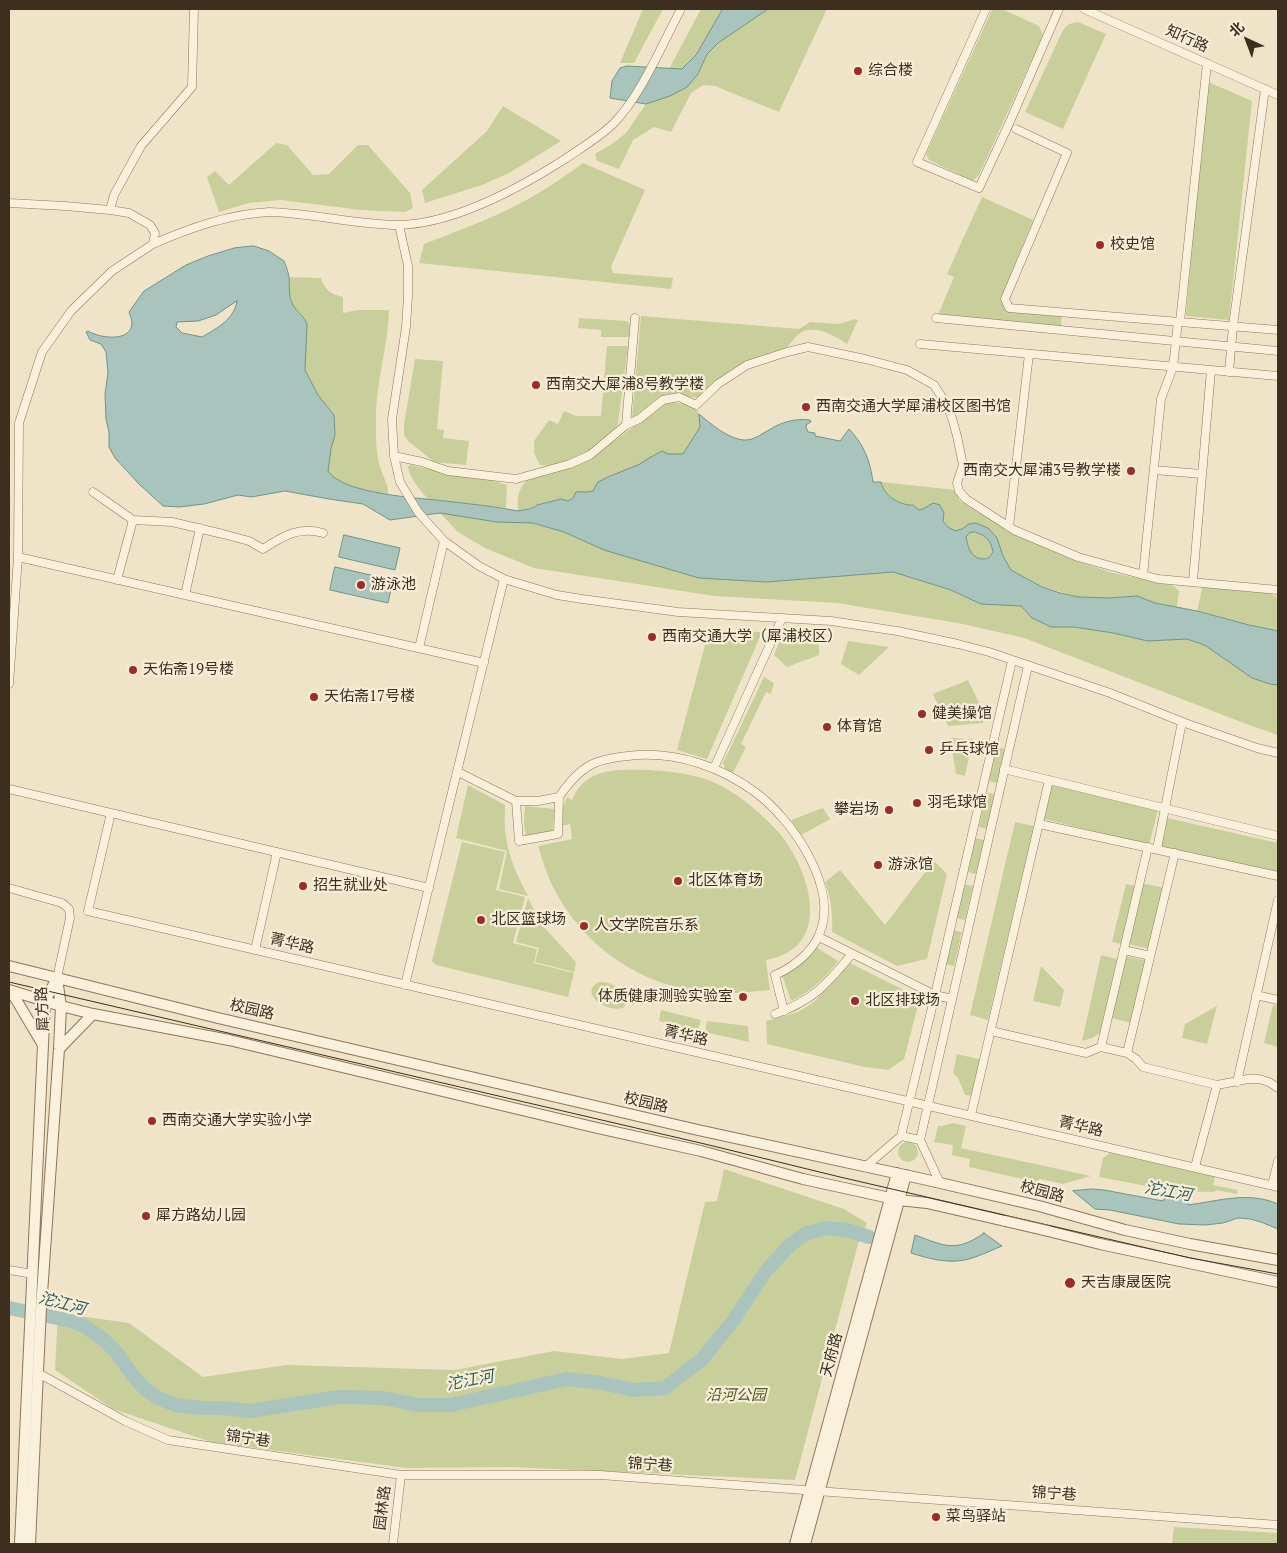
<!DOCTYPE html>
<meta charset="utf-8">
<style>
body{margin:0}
#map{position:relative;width:1287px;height:1553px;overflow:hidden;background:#f0e4c8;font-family:"PT Serif","Noto Sans SC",serif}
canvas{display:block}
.frame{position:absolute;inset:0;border:10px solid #3d2e20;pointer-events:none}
.north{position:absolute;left:1222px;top:15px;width:50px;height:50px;-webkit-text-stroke:4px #f7eed8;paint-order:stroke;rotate:317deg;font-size:14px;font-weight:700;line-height:20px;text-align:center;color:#3d2e20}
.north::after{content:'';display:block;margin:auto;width:18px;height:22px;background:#3d2e20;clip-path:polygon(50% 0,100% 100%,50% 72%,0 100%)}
</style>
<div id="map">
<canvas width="1287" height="1553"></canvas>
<div class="frame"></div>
<div class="north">北</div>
</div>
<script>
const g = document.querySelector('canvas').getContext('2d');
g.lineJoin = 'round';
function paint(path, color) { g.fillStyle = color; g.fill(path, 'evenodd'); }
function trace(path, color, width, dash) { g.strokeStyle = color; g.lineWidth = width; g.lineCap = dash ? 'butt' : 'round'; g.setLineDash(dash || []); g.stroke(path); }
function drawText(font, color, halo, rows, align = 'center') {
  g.font = font + ' "PT Serif","Noto Sans SC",serif'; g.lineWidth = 4.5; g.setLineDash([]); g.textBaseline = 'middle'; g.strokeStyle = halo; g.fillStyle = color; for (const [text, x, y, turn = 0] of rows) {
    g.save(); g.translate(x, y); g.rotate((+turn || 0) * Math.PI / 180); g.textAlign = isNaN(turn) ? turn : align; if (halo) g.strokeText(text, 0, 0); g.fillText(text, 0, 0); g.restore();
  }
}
paint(new Path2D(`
 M643,9H663L634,63H620Z
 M701,9H723L696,55L682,69H669Z
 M768,9H827L779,112L715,86L703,85L691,93L671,132L654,127L633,140L619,169L597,161L595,154L612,144L626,133L646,104L670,96L698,74L707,54L718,43Z
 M995,9H1002L1039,26L1043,35L979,175L973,181L929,160L926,154L992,10Z
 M1078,22L1106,34L1063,129L1025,112L1062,32C1066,25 1070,23 1078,22Z
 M1206,81L1252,101L1229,320L1186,316Z
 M503,106L561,141L509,173L482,185L425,203L422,190L487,131Z
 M276,143L287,145L313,175L329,174L358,145H368L410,193L413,208L405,212L361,210L281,200L249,203L219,212L207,177L215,171L229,185Z
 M583,163L645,190L611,267L613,273L673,278L671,289L419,263L424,244C452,233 480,223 507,210C534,197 559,181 583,163Z
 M982,197L1033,220L1002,296L1010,312L1062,315L1061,327L938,315L954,277L947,274Z
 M289,277L321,278C325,290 330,294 343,297V313L358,310H389C388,348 375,385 376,424C376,440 376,455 381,470C384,480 389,484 388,495C370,490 338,487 328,471L331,449L335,435L334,415L318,395L305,370L306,321L293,306L290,295Z
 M641,316L799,329L810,322L839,324L855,319L858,320L847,344C835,336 819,326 804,331C796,334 791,344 785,349C774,357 751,360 738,366C728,371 719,379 711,387C708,389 706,393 703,395C694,402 679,391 666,394C652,399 645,413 632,418Z
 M579,318L628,321L630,326L629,337H601V330L578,328Z
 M607,346H628L618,424C607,443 574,463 552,465C548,466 544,465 540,465L534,453V441L549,420L558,424L564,411L576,416H601Z
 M415,359L443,361L437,429L444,430L443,438L469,441L466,465L434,462L408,441L404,435V424Z
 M673,402L688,405L698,411L699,414L700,427L683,454H668L662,451C654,455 648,460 641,464C623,474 607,472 593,491L588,492L581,491L568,501H552L540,504L535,507L518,511C517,498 518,488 528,479L546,475L566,468L598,453L665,403Z
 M410,465L466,477L491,480L507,485L506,508L428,499C420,490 410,479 408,467Z
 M881,482L955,490L960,501L976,511L1036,543L1071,559L1113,573L1174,586L1179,591L1177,607L1155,603L1137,596L1108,598L1079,597L1042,587L1011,570L1003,556L997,538L988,528L955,531L948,527L933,503L923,509L919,510L913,505C900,506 883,495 881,482Z
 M440,513L497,522L533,523L564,532L699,578L767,582L893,572L951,590L981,604L1021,606L1032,618L1051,627H1074L1113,633L1148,641L1187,639L1199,643L1206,646L1252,678L1270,684L1278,685V735L1249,725L1024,638L963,624L837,603L714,596L534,568L485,548L458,532Z
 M971,532C985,533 990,539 993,551C990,562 977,561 970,552C968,548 967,542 965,537L969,533Z
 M1203,584L1270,593L1278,598V631L1249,625L1197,611Z
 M709,630L762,632L707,759L677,750Z
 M782,635L819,638V655L787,667L774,655Z
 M848,641L889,647L859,675L841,664Z
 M764,677L774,683L771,694L766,692L741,744L746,747L733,773C727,771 724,769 723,763Z
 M968,680L986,717L983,723L948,726L933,694Z
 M950,738L973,739L965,776L956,774Z
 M996,747L1005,749L997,783L989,781Z
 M650,770C676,772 704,775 727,789C747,801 765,817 780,834C811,872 834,948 766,960L770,990C751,992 731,994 712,993C643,988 583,948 552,885C546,872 542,859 538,846L572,839L570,823L567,825H562L563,808L567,797L572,800C586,766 619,770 650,770Z
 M1052,784L1158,810L1149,845L1044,819Z
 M468,785L505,805C505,816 504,827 506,837C509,858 518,877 528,896L499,889L507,851L456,838Z
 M986,793L995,794L987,829L979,827Z
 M525,806L555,809L552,833L526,838L524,822Z
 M823,808L830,819L801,835L791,820Z
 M1167,818L1278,843V874L1160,848Z
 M1015,822L1034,826L988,1020L970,1015Z
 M975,838L984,840L976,874L968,872Z
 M462,842L505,852L496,890L525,897L513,943L537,949L534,963L574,973L568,997L436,965L432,961Z
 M935,862L947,874L927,959L897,966L832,932C833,914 831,899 825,882L840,870L885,925L926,871Z
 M1142,883L1164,888L1150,949L1128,944Z
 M964,884L973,886L965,920L957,918Z
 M1126,884L1135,886L1121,944L1112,942Z
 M528,898L541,924L576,962L574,972L535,962L539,948L516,942Z
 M953,930L962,932L954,966L946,964Z
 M816,947L838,961C825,978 811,992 791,1001L782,975Z
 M1101,955L1117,959L1100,1033L1092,1038L1082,1041Z
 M1125,956L1147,961L1132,1023L1111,1018Z
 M850,963L920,998L904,1059L888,1070L865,1067L767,1044L766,1021L798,1012L814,1002Z
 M1041,966L1064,990L1060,1007L1033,1001Z
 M599,982C612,981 625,990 626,1004L623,1008C605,1013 578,992 599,982Z
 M1273,1005L1278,1006V1047L1264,1043Z
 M1217,1006L1207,1044L1182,1038L1185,1024Z
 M661,1010L701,1020L698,1030L659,1021Z
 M707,1021L748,1026L749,1042L705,1032Z
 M957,1054L982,1060L973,1096L965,1095L958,1078L953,1073Z
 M953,1123L966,1126L961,1148L1091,1176L1063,1184L1040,1179L1036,1182L969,1167L970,1159L952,1155L953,1145L934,1142L938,1126H942Z
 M898 1152a10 10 0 1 1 20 0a10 10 0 1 1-20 0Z
 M1110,1153L1215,1177L1213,1185L1237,1190V1194L1216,1190L1214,1192L1173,1191L1099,1177L1103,1158Z
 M724,1169L844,1209L867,1223L858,1244L795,1480L512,1467L406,1468L211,1442L113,1409L55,1370L58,1313L129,1323L203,1377L286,1365L455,1370L554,1351L622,1359L669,1353L705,1202L717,1201Z
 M1174,1527L1278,1533V1544H1172Z`), '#c9cf9b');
const water = new Path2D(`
 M723,9H768L718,43L707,54L698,74L687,87L670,96L646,104L610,98L612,81L620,68L627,66L682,69L696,55Z
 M254,246L269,251L284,261C286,266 288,271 289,277C290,286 288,297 293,305C297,313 305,316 307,325L305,370L318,395L334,415L335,435L331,449L328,471C342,494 419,498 445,501C469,504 494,506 518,511C523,510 534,509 537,505L561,499L568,501L573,498L576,492C582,491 587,493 593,491L598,482L608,477L640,464L649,458L662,451L668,454H683L700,427L699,414C711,424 727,438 743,440C753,441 761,434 769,430C781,422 796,418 810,420L811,422L807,424L806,427L808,432L815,433V436L840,441L849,429C864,445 870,460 873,482H881C883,495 900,506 913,505L919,510L923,509L933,503L940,505L944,513L943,521L948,527L955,531L962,529L969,524L976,523L988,528L997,538L1003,556L1011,570L1042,587L1060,593L1079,597L1108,598L1137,596L1155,603L1197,611L1249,625L1278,631V685L1270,684L1252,678L1206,646L1199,643L1187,639L1148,641L1113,633L1074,627H1051L1032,618L1021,606L981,604L951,590L893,572L767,582L699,578L604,550L564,532L533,523L497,522L440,513L390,520L363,504L329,499L285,491L251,497L238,495L204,504L179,507L163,506L139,484L115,458L109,447V432L106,419L105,394L108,373L106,352L101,344L90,340L86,332L88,331C99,338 131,343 132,323C132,320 130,315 129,312L144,291L186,265L208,256L234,248ZM237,301C234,320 217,328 202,337L182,333L176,327L177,322L198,321L216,315ZM975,532C987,536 990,540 993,551C990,562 977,561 971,552C968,548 967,542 966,537L969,533Z
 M344,535L400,548L395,570L339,557Z
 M335,567L393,580L388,603L330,590Z
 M1092,1189L1104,1190L1163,1201L1165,1197L1188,1198V1205C1219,1201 1248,1191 1278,1204V1229L1261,1222L1250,1219L1238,1218L1223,1223L1205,1225L1179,1224L1110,1210L1095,1209L1073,1191Z
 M984,1233L1002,1246C992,1250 982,1255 972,1258C952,1265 930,1259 911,1253L915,1235C945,1246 956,1253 984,1233Z`);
paint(water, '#a9c4bc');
trace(water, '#6f938a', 1);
trace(new Path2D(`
 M9,1308L71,1321L84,1326L104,1340L116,1352L133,1376L145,1389L158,1398L175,1405L201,1408H223L250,1411L339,1397L383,1398L418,1405H451L567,1379L601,1383L634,1390L665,1388L702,1359L733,1321L766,1271L791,1244L807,1233L827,1228L847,1230L869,1237`), '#a9c4bc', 14);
const minor = new Path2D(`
 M986,9L917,162L979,188L1008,126L1059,9
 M1084,9L1278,95
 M1016,129L1067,153L1005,299L1009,308L1278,330
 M9,203L65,206L110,210L129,213L150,225L155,233L153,244L112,271L71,311L42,352L19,423L18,557L9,684
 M110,210L114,195L141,146L192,87L194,9
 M399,225L408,266V296L406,327L392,419L394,456L400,482L418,512L444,541L479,566L504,579L557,595L582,599L678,612L831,621L897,631L958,644L989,652L1110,693L1185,723L1257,748L1278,753
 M153,244C190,228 229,214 269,212C278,212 287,213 296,214C329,217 364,225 398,225C454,224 518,189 565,159C581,148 600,137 614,123C641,95 663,43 681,9
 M936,318L1278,351
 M1180,322L1207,63
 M920,344L1278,376
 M1229,372L1233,326L1265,89
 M626,425L635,318
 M394,456L422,462L448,471L516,479L570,464L590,455L626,425L639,419L663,400L679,397L696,405L718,384L747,365L787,352L808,347L865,359L907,370L934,385L945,402L952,418L957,436L963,465L957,483L959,491L966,499L1014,530L1078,557L1158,579L1278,590
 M1154,470L1202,474
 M93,492L133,520
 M1009,527L1029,354
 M18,557L484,663
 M1143,575L1161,399L1173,367L1178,322
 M117,580L133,520L172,522L223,534L249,541L263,549C283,536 299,526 323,533
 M1193,581L1211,370
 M185,595L200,528
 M419,648L444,541
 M714,768L782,618
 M1004,769L1278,836
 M458,772L516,801H538L559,797C582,763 597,758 638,755C680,753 721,767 755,792C792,819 840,888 819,935C817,942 811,948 806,954C797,963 787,970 775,975L784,1011
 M9,789L429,888
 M516,801L519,841L558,834L559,797
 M111,813L88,911L1278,1187
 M1039,824L1278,876
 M1157,849L1182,722
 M9,888L62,903L69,909L70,918L57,978
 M819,937L935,995L952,999
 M255,950L277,852
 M1124,950L1150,956
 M405,985L504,579
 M1256,995L1278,1000
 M775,1014C814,1000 826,985 852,954
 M991,1031L1086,1053L1101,1047L1127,1053L1136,1059L1143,1067L1217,1085L1248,1079H1259L1269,1082L1278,1088
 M1101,1047L1148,847
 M1127,1053L1175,853
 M1237,1082L1278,900
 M971,1115L1049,780
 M901,1136L935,995L1012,661
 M920,1140L1028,666
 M865,1167L901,1136L920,1140L940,1183
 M1195,1167L1217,1085
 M1272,1185L1278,1161
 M9,1270L33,1274
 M38,1373L125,1421L168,1440L401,1475H600L1278,1525
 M393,1544L401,1475`);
const tertiary = new Path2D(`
 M9,966L218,1018L698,1130L923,1179L1039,1206L1125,1230L1190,1244L1278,1260
 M9,990L61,1006L93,1014L229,1040L593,1127L701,1151L803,1179L899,1200L927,1203L1005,1221
 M11,991L43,1045
 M59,1049L93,1014
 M1048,1231L1100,1244L1278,1282
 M20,1544L45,1001L57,978
 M30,1544L41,1308L59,1049L61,1006L57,979
 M795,1544L897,1173
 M805,1544L906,1175`);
trace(minor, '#8d765c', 9);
trace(tertiary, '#8d765c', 12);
trace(minor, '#faf1dc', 8);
trace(tertiary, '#faf1dc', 10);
trace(new Path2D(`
 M9,982L709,1145L840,1177L1190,1258L1278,1274`), '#3d2e20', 1);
const tertiaryBridge = new Path2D(`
 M1005,1221L1048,1231`);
trace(tertiaryBridge, '#8d765c', 12, []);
trace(tertiaryBridge, '#faf1dc', 10);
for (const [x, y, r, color] of [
 [858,71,5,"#9e2a2b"],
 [1100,245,5,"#9e2a2b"],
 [536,385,5,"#9e2a2b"],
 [806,407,5,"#9e2a2b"],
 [1131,471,5,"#9e2a2b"],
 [361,585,5,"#9e2a2b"],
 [652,637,5,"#9e2a2b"],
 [133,670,5,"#9e2a2b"],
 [314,697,5,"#9e2a2b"],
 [922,714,5,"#9e2a2b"],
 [827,727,5,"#9e2a2b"],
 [929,750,5,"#9e2a2b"],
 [917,803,5,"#9e2a2b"],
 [889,810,5,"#9e2a2b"],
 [878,865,5,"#9e2a2b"],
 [678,881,5,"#9e2a2b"],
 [303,886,5,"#9e2a2b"],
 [481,920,5,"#9e2a2b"],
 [584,926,5,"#9e2a2b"],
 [743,997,5,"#9e2a2b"],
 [855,1001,5,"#9e2a2b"],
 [152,1121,5,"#9e2a2b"],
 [146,1216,5,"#9e2a2b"],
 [1070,1283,6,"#9e2a2b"],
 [936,1517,5,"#9e2a2b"]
]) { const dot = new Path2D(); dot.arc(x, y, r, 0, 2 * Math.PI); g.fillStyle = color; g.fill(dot); trace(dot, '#f7eed8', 2); }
drawText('15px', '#3d2e20', '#f7eed8', [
 ["知行路",1187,39,24],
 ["菁华路",292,944,13],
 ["犀方路",43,1009,-93],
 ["校园路",252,1010,13],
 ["菁华路",686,1036,13],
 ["校园路",646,1103,13],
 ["菁华路",1081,1127,13],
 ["校园路",1042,1192,15],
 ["天府路",832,1355,-75],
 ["锦宁巷",248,1439,8],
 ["锦宁巷",650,1465,4],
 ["锦宁巷",1054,1494,4],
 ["园林路",383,1508,-83]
]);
drawText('15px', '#3d2e20', '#f7eed8', [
 ["综合楼",868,71],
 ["校史馆",1110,245],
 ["西南交大犀浦8号教学楼",546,385],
 ["西南交通大学犀浦校区图书馆",816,407],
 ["西南交大犀浦3号教学楼",1121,471,"right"],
 ["游泳池",371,585],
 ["西南交通大学（犀浦校区）",662,637],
 ["天佑斋19号楼",143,670],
 ["天佑斋17号楼",324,697],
 ["健美操馆",932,714],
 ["体育馆",837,727],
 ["乒乓球馆",939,750],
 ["羽毛球馆",927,803],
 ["攀岩场",879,810,"right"],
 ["游泳馆",888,865],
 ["北区体育场",688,881],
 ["招生就业处",313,886],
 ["北区篮球场",491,920],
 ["人文学院音乐系",594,926],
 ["体质健康测验实验室",733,997,"right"],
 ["北区排球场",865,1001],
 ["西南交通大学实验小学",162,1121],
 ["犀方路幼儿园",156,1216],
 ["天吉康晟医院",1081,1283],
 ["菜鸟驿站",946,1517]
], 'left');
drawText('italic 15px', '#4d5a26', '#f7eed8', [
 ["沿河公园",736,1396]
]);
drawText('italic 16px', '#2f5d5a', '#f7eed8', [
 ["沱江河",1168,1192,10],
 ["沱江河",62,1304,15],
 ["沱江河",470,1381,-11]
]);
</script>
